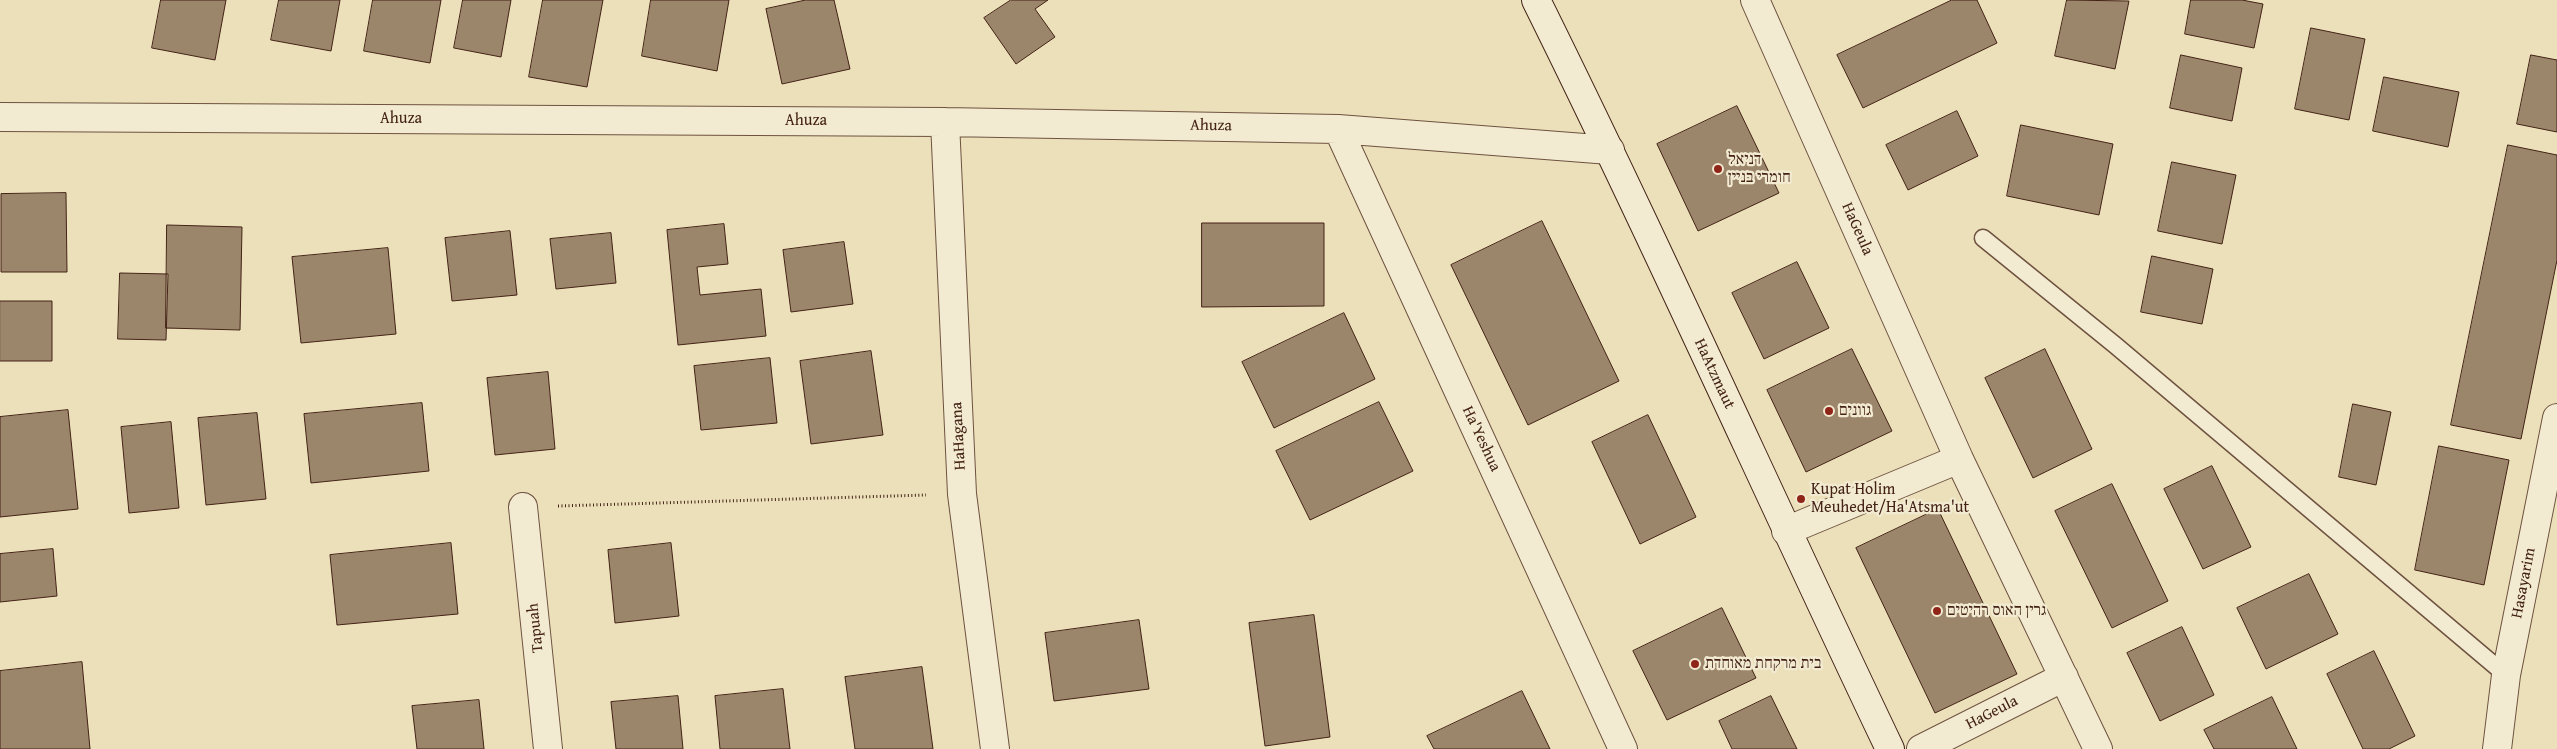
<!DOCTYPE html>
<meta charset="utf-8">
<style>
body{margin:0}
canvas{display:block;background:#ebe0ba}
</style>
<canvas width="2557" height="749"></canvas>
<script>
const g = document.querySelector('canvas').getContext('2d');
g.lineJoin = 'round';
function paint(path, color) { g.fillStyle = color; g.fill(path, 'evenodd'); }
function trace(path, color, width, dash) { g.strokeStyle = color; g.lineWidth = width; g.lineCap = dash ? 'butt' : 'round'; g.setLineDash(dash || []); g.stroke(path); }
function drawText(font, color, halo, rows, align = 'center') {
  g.font = font + ' "Gentium Book Plus","Frank Ruhl Libre",serif'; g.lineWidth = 4.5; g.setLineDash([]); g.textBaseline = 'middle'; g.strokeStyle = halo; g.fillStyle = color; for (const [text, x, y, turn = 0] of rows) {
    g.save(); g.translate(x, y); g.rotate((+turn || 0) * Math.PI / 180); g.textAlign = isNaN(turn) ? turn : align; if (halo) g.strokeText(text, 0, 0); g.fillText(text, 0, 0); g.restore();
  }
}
const building = new Path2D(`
 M161,0H226L215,60L152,48Z
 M279,0H340L331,51L271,40Z
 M373,0H441L430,63L364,51Z
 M463,0H511L501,57L454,48Z
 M543,0H603L587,87L529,77Z
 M651,0H729L717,71L642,56Z
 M806,0H834L850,69L782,84L766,9Z
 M1011,0H1048L1035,9L1055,37L1016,64L984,18Z
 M1952,0H1977L1997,43L1863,108L1837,55Z
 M2067,0L2129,1L2115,69L2055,56Z
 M2191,0H2242L2263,4L2254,48L2185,34Z
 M2311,28L2365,39L2349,120L2295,109Z
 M2181,55L2242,68L2232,121L2170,108Z
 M2531,55L2557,60V132L2517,124Z
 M2384,77L2459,92L2448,147L2373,131Z
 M1737,106L1779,193L1698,231L1657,144Z
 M1957,111L1978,156L1908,190L1886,145Z
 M2021,125L2113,144L2099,215L2007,196Z
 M2508,145L2557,155V260L2521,439L2451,425Z
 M2172,162L2236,175L2222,244L2158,231Z
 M66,193L67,272H1V194Z
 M1542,221L1619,381L1528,425L1451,265Z
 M1202,223H1324V306L1202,307Z
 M724,224L728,264L697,267L700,295L761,289L766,336L678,345L667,230Z
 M167,225L242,227L240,330L166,328Z
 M510,231L517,295L452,301L445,238Z
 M611,233L616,283L556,289L550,239Z
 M844,242L853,304L791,312L783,250Z
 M388,248L396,334L301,343L292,257Z
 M2152,256L2213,269L2202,324L2141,312Z
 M1797,262L1829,328L1764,359L1732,293Z
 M120,273L168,274L166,340L118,339Z
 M0,301H52V361H0Z
 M1344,313L1375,379L1274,428L1242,362Z
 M1852,349L1892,431L1806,472L1767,390Z
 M2045,349L2092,449L2033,478L1985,378Z
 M871,351L883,435L811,444L800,361Z
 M770,358L777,423L701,430L694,366Z
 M548,372L555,449L495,455L487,378Z
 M1379,402L1413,471L1310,520L1276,451Z
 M422,403L429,471L311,483L304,414Z
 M2353,404L2391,412L2376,485L2339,477Z
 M68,410L78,509L0,517V417Z
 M257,413L266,499L206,505L198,418Z
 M1648,415L1696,517L1640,544L1592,442Z
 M171,422L179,508L129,513L121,427Z
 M2439,446L2509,460L2484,585L2415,570Z
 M2212,466L2251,547L2203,569L2164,489Z
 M2112,484L2168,601L2112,628L2055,511Z
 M1938,509L2017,674L1935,713L1856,548Z
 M451,543L458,614L337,625L330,555Z
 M671,543L679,616L615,623L608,550Z
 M53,549L57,596L0,602V554Z
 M2309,574L2338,634L2266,669L2237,608Z
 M1722,608L1756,678L1667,720L1633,651Z
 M1314,615L1330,737L1265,746L1249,623Z
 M1139,620L1149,689L1054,701L1045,633Z
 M2182,627L2214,695L2160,721L2127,653Z
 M2374,651L2415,736L2389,749H2363L2327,674Z
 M82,662L90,749H0V671Z
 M922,667L933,749H855L845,677Z
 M783,689L790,749H720L715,696Z
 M1522,691L1550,749H1434L1427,736Z
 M678,696L683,749H616L611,702Z
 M1771,696L1797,749H1732L1719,721Z
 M2272,697L2297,749H2214L2204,730Z
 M479,700L484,749H417L412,706Z`);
paint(building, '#9b856b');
trace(building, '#442316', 1);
const lane = new Path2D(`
 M1983,238L2115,345L2506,675`);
const street = new Path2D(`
 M1755,0L1959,459L2098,749
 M0,117L945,122L1338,129L1610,150
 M945,122L962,494L995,749
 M1338,129L1623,749
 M523,507L548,749
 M1786,531L1959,459
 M1921,749L2064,677
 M2497,749L2506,675L2557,418`);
const secondary = new Path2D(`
 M1536,0C1659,248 1771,500 1890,749`);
trace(lane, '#6e523f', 19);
trace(street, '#6e523f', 30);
trace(secondary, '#442316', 30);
trace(new Path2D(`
 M558,506L926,495`), '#442316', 3, [1, 2.5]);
trace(lane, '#f2ebd2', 16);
trace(street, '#f2ebd2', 28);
trace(secondary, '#f2ebd2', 28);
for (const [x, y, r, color] of [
 [1718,169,5,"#8f2418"],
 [1829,411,5,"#8f2418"],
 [1801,499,5,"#8f2418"],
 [1937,611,5,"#8f2418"],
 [1695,664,5,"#8f2418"]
]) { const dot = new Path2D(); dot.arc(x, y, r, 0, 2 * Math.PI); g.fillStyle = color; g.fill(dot); trace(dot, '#f2ebd2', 2); }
drawText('16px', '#442316', '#f2ebd2', [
 ["Ahuza",401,119],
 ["Ahuza",806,121],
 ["Ahuza",1211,126,1],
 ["HaGeula",1857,229,66],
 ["HaAtzmaut",1714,374,65],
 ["HaHagana",959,436,-93],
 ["Ha'Yeshua",1481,439,65],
 ["Hasayarim",2524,583,-79],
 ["Tapuah",536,628,-96],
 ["HaGeula",1992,713,-27]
]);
drawText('16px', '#442316', '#f2ebd2', [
 ["דניאל",1728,160],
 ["חומרי בניין",1728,178],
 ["גוונים",1839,411],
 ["Kupat Holim",1811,490],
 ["Meuhedet/Ha'Atsma'ut",1811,508],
 ["גרין האוס רהיטים",1947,611],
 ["בית מרקחת מאוחדת",1705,664]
], 'left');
</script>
